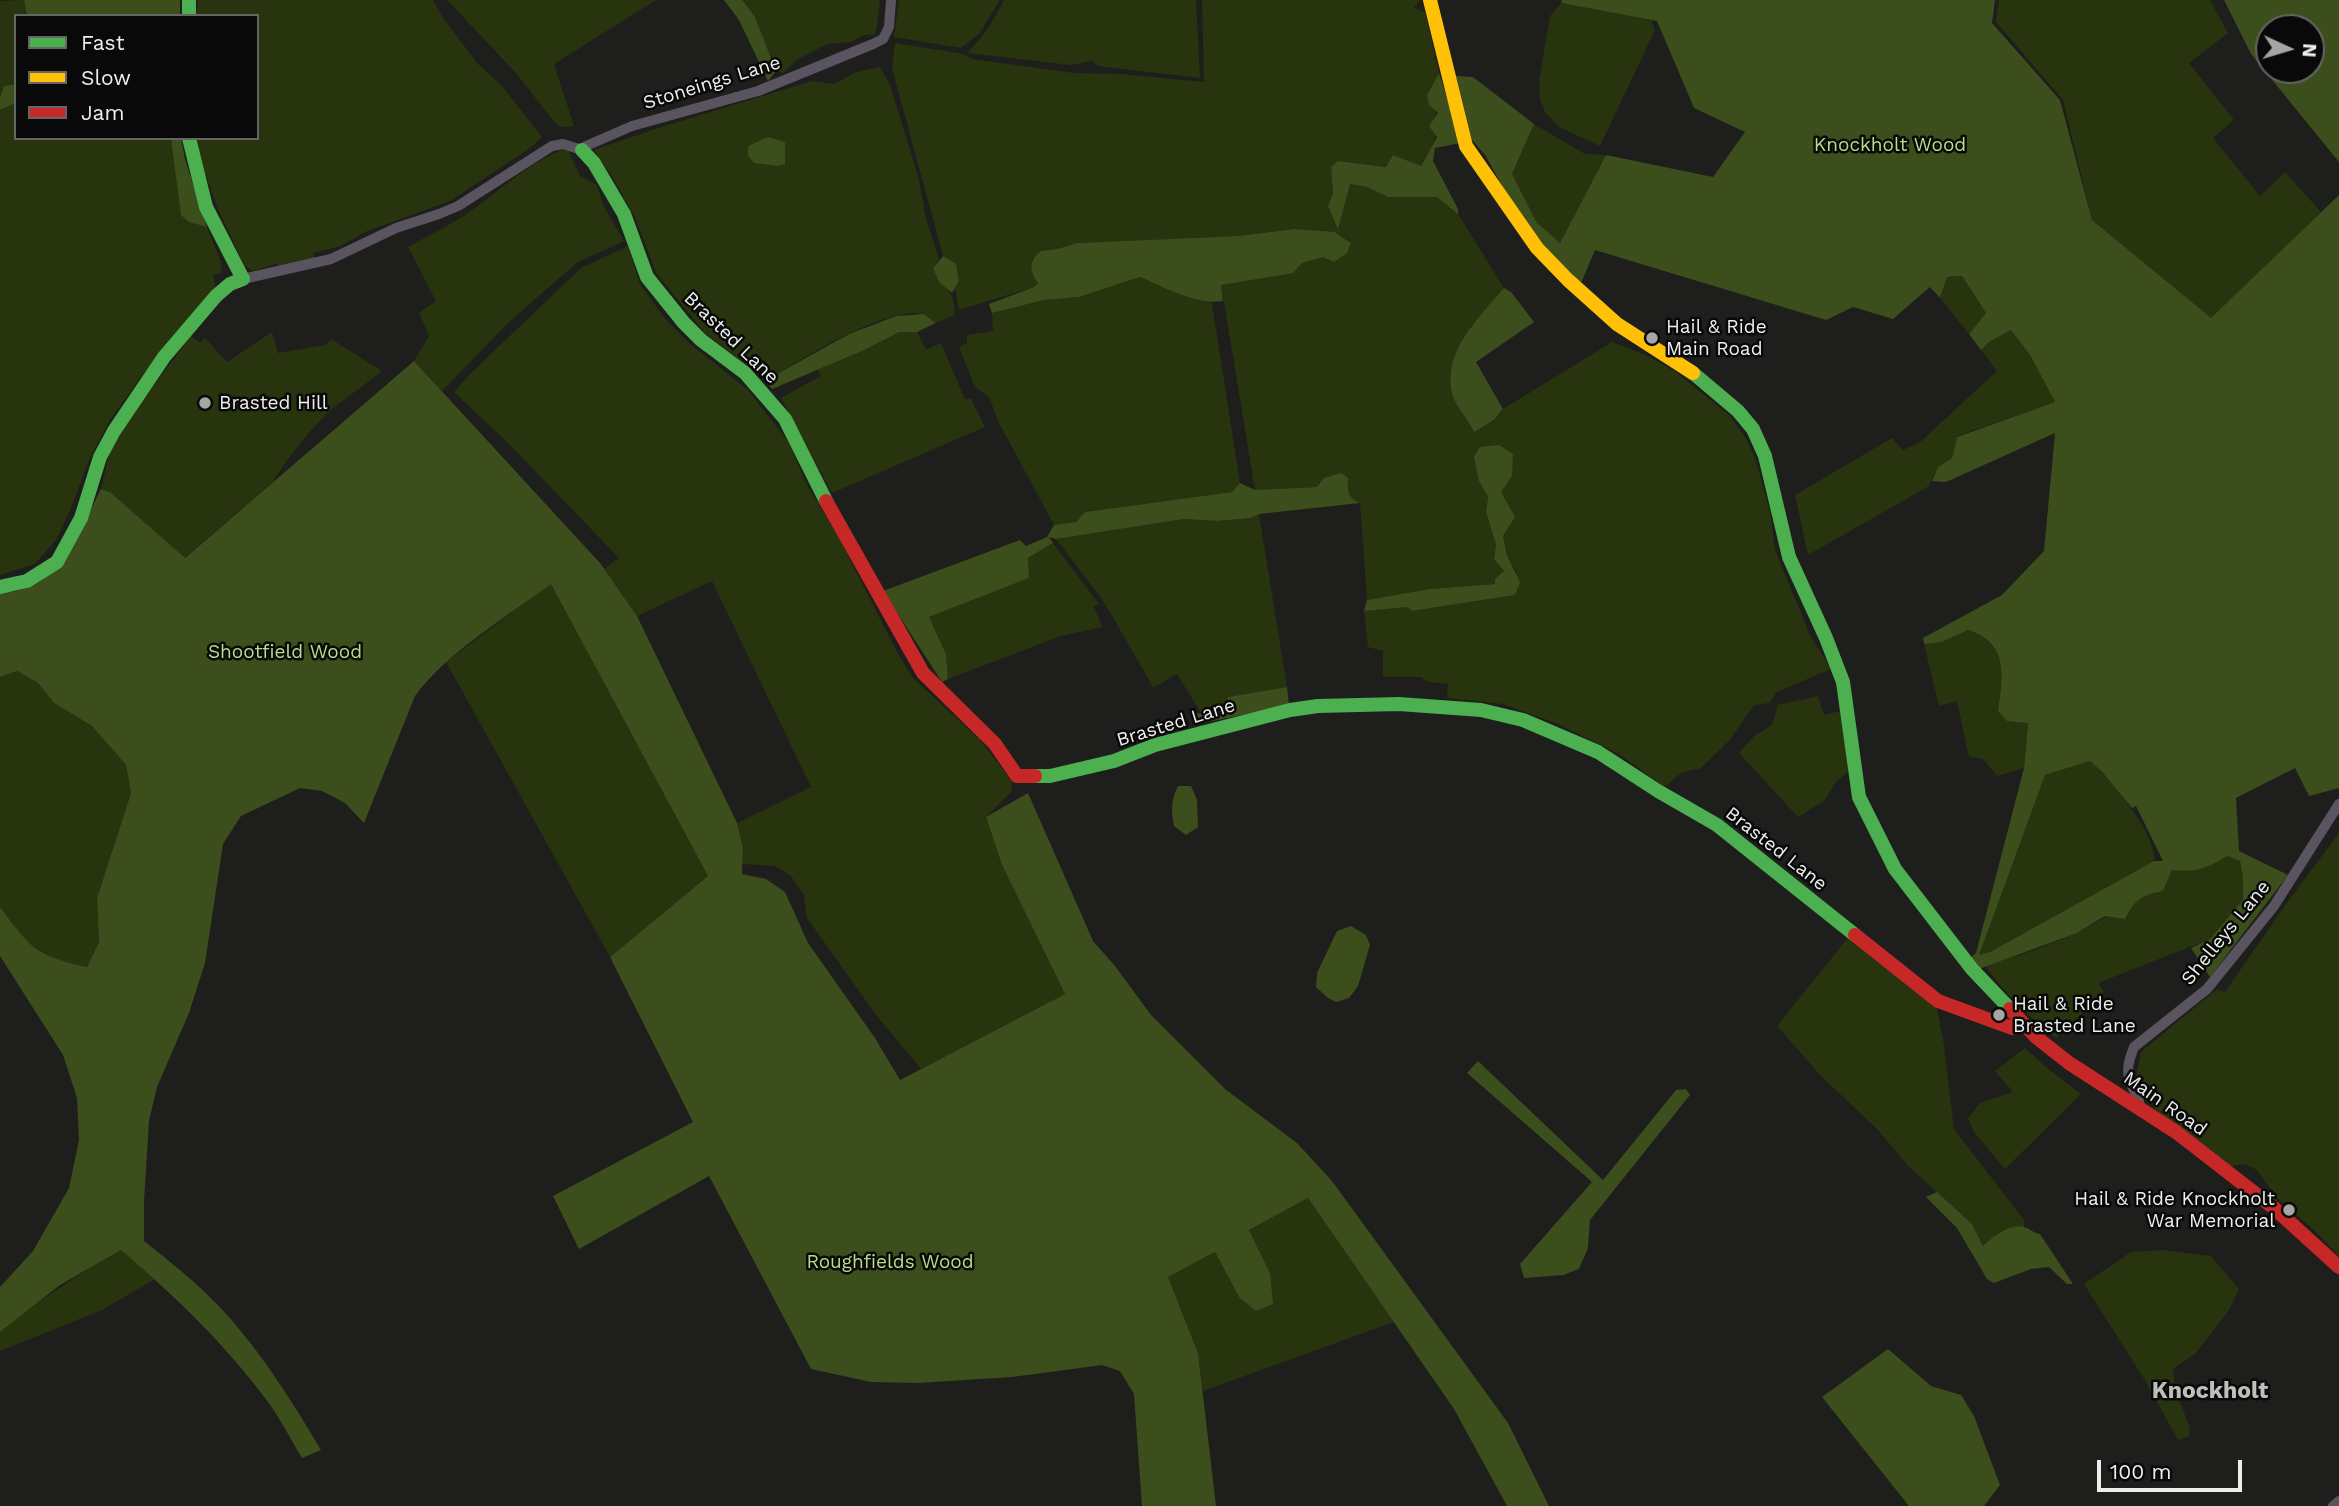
<!DOCTYPE html>
<style>
body{margin:0}
#map{position:relative;width:2339px;height:1506px;overflow:hidden;background:#1e1e1d;font-family:"Work Sans",sans-serif}
canvas{display:block}
.legend{position:absolute;left:14px;top:14px;width:245px;height:126px;box-sizing:border-box;background:#080908;border:2px solid #646564;margin:0;padding:9px 12px;list-style:none;font-size:21px;color:#eeefed}
.legend li{display:flex;align-items:center;gap:14px;height:35px}
.legend b{width:35px;border:2px solid #646564}
.north{position:absolute;left:2255px;top:14px;width:70px;height:70px;box-sizing:border-box;background:#080908;border:2px solid #646564;border-radius:50%;rotate:94deg;font-size:19px;font-weight:700;line-height:28px;text-align:center;color:#eeefed}
.north::after{content:'';display:block;margin:auto;width:24px;height:32px;background:#a5a6a4;clip-path:polygon(50% 0,100% 100%,50% 72%,0 100%)}
.scale{position:absolute;left:2097px;top:1460px;width:145px;height:32px;box-sizing:border-box;border:4px solid #eeefed;border-top:0;padding-left:9px;font-size:21px;line-height:24px;white-space:nowrap;color:#eeefed;-webkit-text-stroke:5px #080908;paint-order:stroke}
</style>
<div id="map">
<canvas width="2339" height="1506"></canvas>
<ul class="legend">
<li><b style="height:9px;background:#4caf50"></b>Fast</li>
<li><b style="height:9px;background:#ffc107"></b>Slow</li>
<li><b style="height:9px;background:#c62828"></b>Jam</li>
</ul>
<div class="north">N</div>
<div class="scale">100 m</div>
</div>
<script>
const g = document.querySelector('canvas').getContext('2d');
g.lineJoin = 'round';
function paint(path, color) { g.fillStyle = color; g.fill(path, 'evenodd'); }
function trace(path, color, width, dash) { g.strokeStyle = color; g.lineWidth = width; g.lineCap = dash ? 'butt' : 'round'; g.setLineDash(dash || []); g.stroke(path); }
function drawText(font, color, halo, rows, align = 'center') {
  g.font = font + ' "Work Sans",sans-serif'; g.lineWidth = 5; g.setLineDash([]); g.textBaseline = 'middle'; g.strokeStyle = halo; g.fillStyle = color; for (const [text, x, y, turn = 0] of rows) {
    g.save(); g.translate(x, y); g.rotate((+turn || 0) * Math.PI / 180); g.textAlign = isNaN(turn) ? turn : align; if (halo) g.strokeText(text, 0, 0); g.fillText(text, 0, 0); g.restore();
  }
}
paint(new Path2D(`
 M24,0L27,16H16V84L4,86L0,97V1Z
 M198,0H433L443,18L478,64L503,87L542,137L530,148L450,201L365,232L341,246L313,253L315,259L280,269L278,263L253,271L244,265L218,209L201,162L197,138H257V16H196Z
 M447,0H656L554,64L574,126L561,127L555,123L516,73Z
 M742,0H880L877,27L874,35H864L851,42L827,44L796,60L783,73L776,71L773,60Z
 M899,0H1000L979,34L961,48L894,37Z
 M1004,0H1196L1200,78L1098,66L1091,61L1071,65L967,53C984,37 994,20 1004,0Z
 M1202,0H1420L1414,8L1425,12L1439,73L1427,95C1446,127 1437,137 1420,167L1393,155L1387,167L1339,161L1331,167L1333,193L1328,206L1350,184L1367,187L1388,197L1435,196L1443,200L1458,214L1504,288L1470,327L1461,412L1473,427L1494,421L1503,409L1612,342L1648,356L1676,372L1729,415L1747,440L1756,461L1770,511L1775,550L1810,635L1831,669L1777,692L1769,703L1754,705L1729,741L1700,769C1685,770 1677,774 1667,786L1662,785L1619,754L1558,724L1503,704L1447,698L1448,684L1428,682L1421,677H1383V651L1368,647L1364,611L1407,606L1412,611L1515,595L1517,573L1507,555L1503,536L1515,517L1500,491L1512,476L1479,481L1488,497L1486,512L1496,545L1494,559L1504,571L1496,579L1495,584L1429,589L1367,600L1360,503L1352,500L1347,491L1317,487L1255,490L1221,285L1323,257L1351,243L1338,233L1294,229L1238,236L1077,243L1057,249L1039,251L1038,283L1034,287L959,310L955,289L959,281L956,265L943,256L892,68L895,43L964,54L972,59L1074,73L1122,74L1204,82Z
 M1999,0H2210L2228,33L2189,63L2234,120L2213,138L2260,196L2285,172L2321,212L2211,319L2092,220L2063,100L1996,22Z
 M1561,3L1651,20L1655,30L1600,146L1559,127L1545,112L1540,99L1539,80L1550,16Z
 M880,67L890,85L918,176L926,218L939,259L933,268C941,286 958,294 954,315L936,323C932,320 927,315 923,314C882,307 802,360 766,380L705,333L656,273L636,220L615,181L594,150L652,130L812,81L834,84L856,72Z
 M16,103V138H171L190,222L207,227L221,262L222,273L213,275L216,288L143,374L110,420L90,458L71,508L56,540L35,564L0,575V110Z
 M1534,124L1585,154L1606,155L1560,243L1538,225L1512,174Z
 M561,150H568L580,176L597,185L604,207L624,241L578,262L511,320L442,391L414,361L429,336L419,313L436,301L408,247C427,236 447,227 465,215C497,193 525,166 561,150Z
 M628,246L640,284L666,320L689,343L748,390L789,443L807,485L839,538L898,654L913,678L979,739L1012,781L1011,792L986,817L1002,865L1065,994L921,1069L876,1015L807,918L804,895L790,875L775,866L742,864L743,848L737,823L811,787L712,581L637,616L604,569L619,558L509,444L454,392L471,373L581,268Z
 M1962,276L1986,313L1969,334L1940,298L1947,277Z
 M1140,277L1170,290L1212,303L1240,483L1233,492L1085,512L1076,522L1054,525L999,423L989,397L975,387L959,347L967,343V335L993,331L992,313L1044,300L1079,297Z
 M2011,330L2030,355L2055,402L1957,436L1952,458L1938,467L1929,486L1808,555L1795,495L1892,438L1903,450L1920,442L1997,371L1981,350L1989,342Z
 M899,331L917,332L926,350L941,343L965,399H971L985,427L832,493L781,398L821,376L818,370Z
 M272,332L278,353L325,345L331,339L382,371C367,384 352,393 337,405C319,418 284,462 273,482L184,558L110,492L101,489L110,451L133,413L191,336L200,343L205,338L227,362Z
 M1259,514L1287,687L1228,697L1225,710L1201,713L1177,674C1168,678 1163,684 1153,687L1104,602L1056,539L1184,519L1218,521L1250,518Z
 M1053,543L1099,604L1093,606L1103,627L1061,636L948,679L946,654L929,617L1029,578L1028,558Z
 M551,583L708,876L610,957L446,662Z
 M1968,630C2009,644 2003,677 1998,711L2028,722L2024,768L1997,776L1983,759L1969,757L1957,701L1939,706L1924,644L1942,642Z
 M17,671L38,683L54,703L92,726L126,765L131,793L97,898L99,942L87,967L52,959L29,945L0,907V677Z
 M1818,696L1824,715L1840,711L1850,770L1836,782L1824,801L1798,817L1739,753L1754,736L1772,725L1778,705Z
 M2090,761C2109,778 2158,835 2154,861L1990,952L1979,956L2016,842L2045,775Z
 M2339,833V1256L2315,1231L2277,1198L2257,1170L2245,1164L2229,1166L2155,1109L2143,1093L2136,1077L2141,1052L2217,989L2225,992L2286,904Z
 M2227,856L2240,861L2243,877L2244,900L2210,939L2098,983L2104,992L2056,1038C2032,1020 2003,992 1986,966C2015,956 2046,947 2074,934C2103,921 2132,898 2163,891L2172,869C2194,873 2209,868 2227,856Z
 M1847,939L1853,941L1936,1004L1943,1039L1954,1129L2024,1220V1227C2008,1227 1995,1235 1983,1246L1972,1224L1908,1166L1878,1130L1821,1076L1777,1026Z
 M2025,1048L2047,1068L2081,1094L2005,1169L1974,1132L1968,1118L1980,1103L2013,1092L1995,1071Z
 M1308,1198L1394,1322L1203,1391L1198,1353L1168,1277L1215,1252L1239,1297L1270,1273L1249,1230Z
 M121,1250L155,1279L102,1310L0,1351V1332C39,1300 77,1275 121,1250Z
 M2163,1250L2211,1256L2239,1289L2229,1310L2196,1353L2173,1369L2175,1389L2190,1428L2189,1436L2178,1440L2146,1382L2084,1284L2131,1252Z`), '#28340e');
paint(new Path2D(`
 M24,0H180V16H27Z
 M724,0H742L755,17L776,71L768,81L739,20Z
 M1562,0H1995L1992,23L2060,100L2092,220L2211,318L2339,195V788L2309,796L2295,768L2236,798L2239,851L2288,875L2210,977L2191,948L2210,939L2243,900V877L2240,861L2227,856C2209,868 2194,873 2172,870L2163,891C2141,896 2135,899 2125,919L2105,916L2077,933L1979,969L1970,958L1976,953L2024,768L2028,723L2007,721L1998,711C2003,677 2009,643 1968,630L1942,642L1924,644L1923,638L2002,595L2044,551L2055,433L1946,482L1932,481L1938,467L1952,458L1957,437L2055,402L2030,355L2011,330L1989,342L1981,350L1969,334L1986,313L1962,276L1947,277L1940,298L1930,287L1893,319L1853,307L1826,320L1595,250L1581,283L1556,260L1537,239L1509,198L1485,155L1472,140L1456,76L1473,77L1534,124L1512,174L1537,223L1560,243L1606,155L1713,177L1745,132L1694,108L1657,21L1561,3ZM2090,761L2102,772L2132,808L2136,806L2163,861H2154L1990,952L1979,955L2045,775Z
 M2224,0H2339V162L2251,54ZM2269,28H2311V70H2269Z
 M1439,73L1461,143L1435,148L1433,161L1458,209V214L1437,197H1388L1367,187L1350,184L1338,229L1328,206L1333,193L1331,167L1338,161L1386,167L1393,155L1421,166L1437,137L1429,126L1438,113L1429,105L1427,95Z
 M16,84V103L0,110V97L4,86Z
 M768,137L785,142V164L778,166L754,163L748,155V146Z
 M171,138H181L185,159L207,227L189,222L181,215Z
 M1294,229L1335,232L1351,243L1347,253L1334,262L1323,257L1302,263L1293,273L1221,285L1223,301C1199,306 1163,287 1140,277L1079,297L1044,300L992,313L989,304L1034,287L1038,283C1029,270 1029,263 1040,251L1057,249L1077,243L1238,236Z
 M943,256L956,264L959,281L952,293L939,282L933,268Z
 M1504,288L1511,292L1534,322L1476,362L1503,409L1494,420L1474,432C1469,420 1459,411 1454,399C1439,355 1478,318 1504,288Z
 M924,314L936,323L917,332H899L864,350L772,389L766,380L849,334L896,316Z
 M414,361L600,563L637,616L737,823L743,848L742,874L766,879L785,892L808,943L875,1038L900,1080L1065,994L1002,865L986,817L1028,793L1093,941L1115,966L1151,1015L1225,1089L1297,1143L1332,1181L1508,1423L1549,1506H1507L1454,1409L1308,1198L1249,1230L1270,1273L1273,1304L1256,1311L1239,1297L1215,1252L1168,1277L1198,1353L1216,1506H1142L1134,1394L1120,1371L1102,1365L1012,1377L918,1383L871,1382L811,1369L709,1176L579,1249L553,1196L693,1122L610,957L708,876L551,584C508,616 446,653 415,696L364,823L345,803L322,791L300,788L241,816L223,844L205,963L189,1013L157,1087L149,1121L144,1201V1241C177,1267 212,1295 239,1329C270,1366 296,1408 321,1450L302,1458C291,1440 281,1420 268,1402C226,1345 175,1296 121,1250L60,1285L0,1332V1287L33,1251L69,1188L79,1140L77,1098L63,1055L0,956V907C32,949 34,955 87,967L99,942L97,898L131,793L126,765L92,726L54,703L38,683L17,671L0,677V592C58,595 79,532 101,489L110,492L185,558Z
 M1499,445L1513,454L1512,476L1501,492L1515,517L1503,536L1507,555L1520,582L1515,595L1412,611L1407,607L1364,611L1367,600L1429,589L1495,584V579L1504,571L1494,559L1496,545L1486,512L1488,497L1479,481L1474,457L1480,447Z
 M1341,473L1348,478C1347,491 1348,498 1360,503L1259,514L1250,518L1218,521L1184,519L1056,539L1049,537L1053,543L1028,558L1029,578L929,617L946,654L948,679L942,682L883,591L1020,540L1026,546L1047,537L1054,525L1076,522L1085,512L1232,492L1240,483L1255,490L1317,487L1324,478Z
 M1287,687L1289,705L1199,724L1194,714L1225,710L1228,697Z
 M1178,786H1191L1197,800L1198,827L1186,835L1174,826C1171,810 1171,800 1178,786Z
 M1351,926L1366,935L1370,945L1358,986L1349,998L1336,1002L1328,998L1316,987L1317,973L1337,931Z
 M1478,1061L1603,1180L1676,1090L1686,1089L1690,1095L1590,1220L1588,1248L1579,1269L1563,1275L1524,1278L1520,1264L1592,1182L1467,1073Z
 M1937,1192L1972,1224L1983,1246C1993,1237 2010,1223 2024,1227C2031,1229 2033,1233 2040,1234L2073,1284H2067L2049,1267L2031,1269L1994,1283L1987,1279L1957,1228L1926,1197Z
 M1888,1349L1931,1386L1961,1395L1974,1416L2000,1485L1984,1506H1909L1822,1397Z`), '#3c4e1b');
trace(new Path2D(`
 M243,279L331,259L396,228L439,214L458,206L552,146L563,144L582,150L586,146L632,126L758,91L873,44L883,39L889,27L891,0
 M2140,1108C2140,1101 2138,1098 2135,1092C2125,1075 2127,1064 2134,1047L2207,989L2274,906L2339,804
 M2333,1506L2339,1501`), '#5a5460', 10);
trace(new Path2D(`
 M189,0V16
 M582,150L594,163L624,214L647,277L684,323L701,340L745,373L785,419L826,501
 M1693,373L1738,411L1753,429L1765,456L1789,557L1826,638L1843,682L1859,797L1895,869L1972,969L2010,1009
 M0,587L27,581L57,562L81,518L100,457L114,431L164,357L216,296L230,284L243,279L206,207L189,138
 M1035,776H1050L1114,761L1155,745L1290,710L1318,706L1399,704L1481,710L1523,720L1598,752L1658,791L1717,825L1855,935`), '#4caf50', 14);
trace(new Path2D(`
 M1430,0L1466,146L1537,248L1568,280L1617,324L1693,373`), '#ffc107', 14);
trace(new Path2D(`
 M826,501L923,673L995,744L1017,776H1035
 M1855,935L1938,1001L2012,1028L2021,1023
 M2010,1009L2036,1037L2069,1063L2176,1132L2274,1208L2339,1267`), '#c62828', 14);
for (const [x, y, r, color] of [
 [1652,338,7,"#a5a6a4"],
 [205,403,7,"#a5a6a4"],
 [1999,1015,7,"#a5a6a4"],
 [2289,1210,7,"#a5a6a4"]
]) { const dot = new Path2D(); dot.arc(x, y, r, 0, 2 * Math.PI); g.fillStyle = color; g.fill(dot); trace(dot, '#080908', 2.5); }
drawText('19px', '#eeefed', '#080908', [
 ["Stoneings Lane",712,83,-17],
 ["Brasted Lane",731,338,44],
 ["Brasted Lane",1176,723,-17],
 ["Brasted Lane",1776,849,38],
 ["Shelleys Lane",2226,933,-51],
 ["Main Road",2165,1104,35]
]);
drawText('19px', '#bcdd88', '#080908', [
 ["Knockholt Wood",1890,145],
 ["Shootfield Wood",285,652],
 ["Roughfields Wood",890,1262]
]);
drawText('19px', '#eeefed', '#080908', [
 ["Hail & Ride",1666,327],
 ["Main Road",1666,349],
 ["Brasted Hill",219,403],
 ["Hail & Ride",2013,1004],
 ["Brasted Lane",2013,1026],
 ["Hail & Ride Knockholt",2275,1199,"right"],
 ["War Memorial",2275,1221,"right"]
], 'left');
drawText('bold 23px', '#bebfbb', '#080908', [
 ["Knockholt",2210,1391]
]);
</script>
